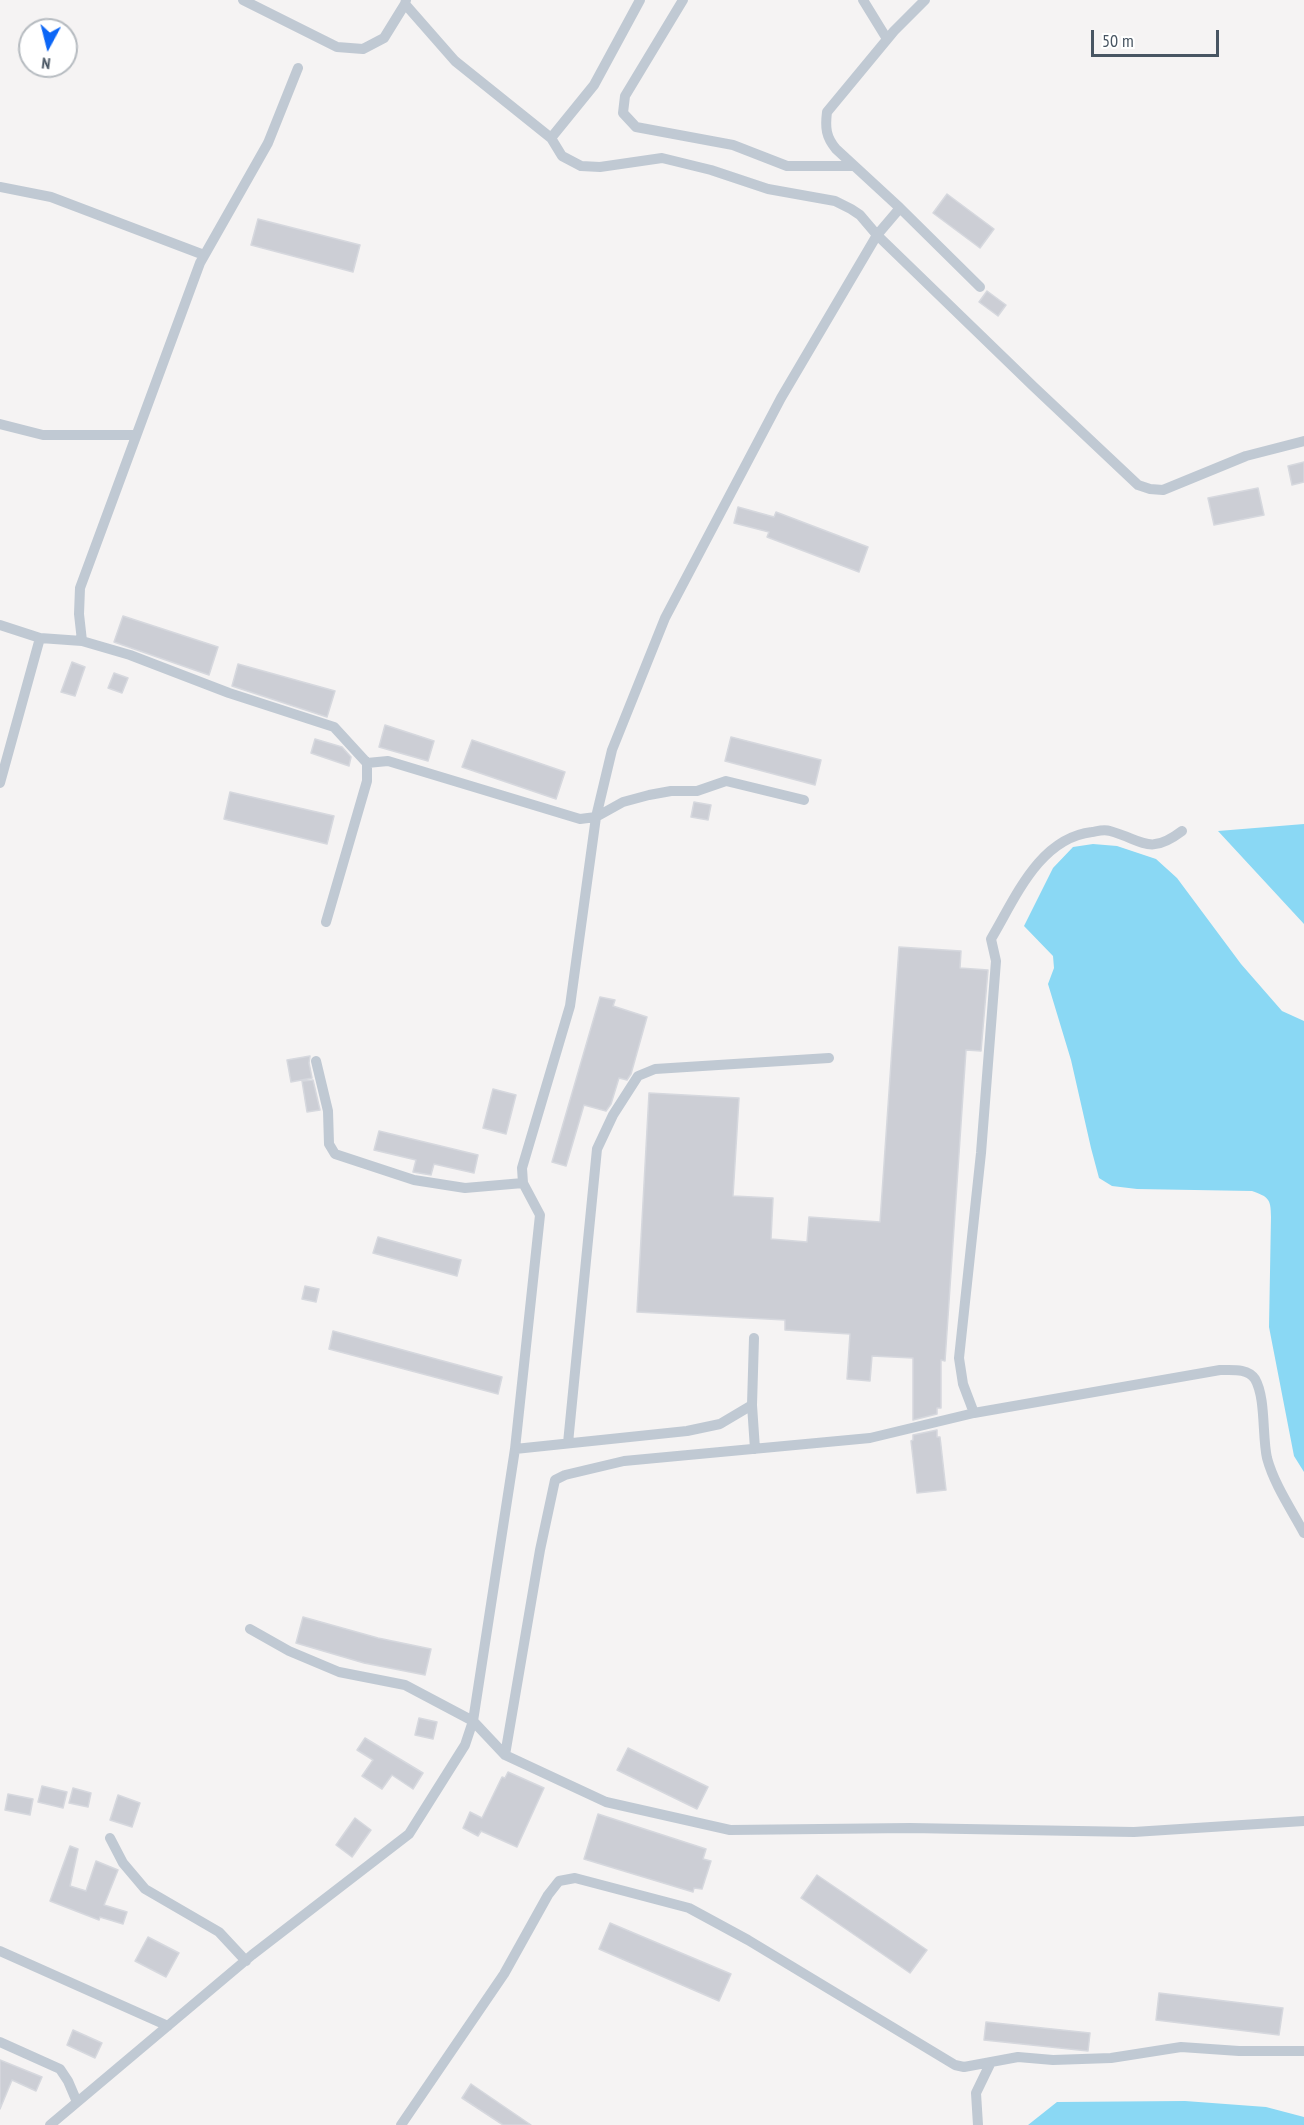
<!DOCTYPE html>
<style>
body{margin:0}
#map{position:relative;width:1304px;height:2125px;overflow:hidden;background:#f5f3f3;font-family:"PT Sans Narrow",sans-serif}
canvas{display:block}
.north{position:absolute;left:18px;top:18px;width:60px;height:60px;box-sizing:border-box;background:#fff;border:2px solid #b6bbc0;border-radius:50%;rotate:187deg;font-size:16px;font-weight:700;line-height:24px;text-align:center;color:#485562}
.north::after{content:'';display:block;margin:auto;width:21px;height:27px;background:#0c66f6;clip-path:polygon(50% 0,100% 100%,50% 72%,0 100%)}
.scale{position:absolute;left:1091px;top:30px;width:128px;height:27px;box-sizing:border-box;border:3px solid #485562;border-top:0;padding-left:8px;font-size:18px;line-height:21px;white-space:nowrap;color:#485562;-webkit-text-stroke:4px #fff;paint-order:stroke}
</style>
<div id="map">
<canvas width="1304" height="2125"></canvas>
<div class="north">N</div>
<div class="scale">50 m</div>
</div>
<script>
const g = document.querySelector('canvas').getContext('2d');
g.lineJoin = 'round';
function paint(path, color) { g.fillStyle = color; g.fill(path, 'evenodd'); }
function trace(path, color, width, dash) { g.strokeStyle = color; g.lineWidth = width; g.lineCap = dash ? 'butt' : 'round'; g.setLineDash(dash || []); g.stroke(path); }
paint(new Path2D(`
 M1304,824V924L1218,831Z
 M1093,844L1117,846L1156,859L1177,878L1241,964L1282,1011L1304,1021V1472L1294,1456L1269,1327L1271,1217C1271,1198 1268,1197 1252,1191L1137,1189L1112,1186L1099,1178L1091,1148L1071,1060L1048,984L1054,968L1053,956L1024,926L1053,868L1073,847Z
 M1185,2101L1266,2107L1304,2117V2125H1028L1057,2102Z`), '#8ad8f4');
const building = new Path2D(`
 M947,194L994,229L980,248L933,213Z
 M258,219L360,245L353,272L251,245Z
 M987,291L1006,305L998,316L979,302Z
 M1304,462V482L1292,485L1288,466Z
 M1258,488L1264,515L1214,525L1208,498Z
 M738,507L774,517L776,512L868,547L859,572L767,537L769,532L734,523Z
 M123,616L218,647L209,675L114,642Z
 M72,662L85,667L75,696L61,692Z
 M238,664L335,691L327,717L232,686Z
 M114,673L128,678L122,693L108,688Z
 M385,725L434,741L428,761L379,747Z
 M731,737L821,760L815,785L725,761Z
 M315,739L342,747L351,757L349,766L311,753Z
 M472,740L565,772L556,799L462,767Z
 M230,792L334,816L327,844L224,819Z
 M694,802L711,805L708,820L691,817Z
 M899,947L961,951L960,968L988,970L981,1051L966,1050L945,1361L941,1360V1408H937V1414L913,1420V1358L872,1356L870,1381L847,1379L850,1334L785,1330V1320L637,1312L649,1093L739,1098L733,1196L773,1198L771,1239L807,1242L809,1217L880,1222Z
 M600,997L615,1000L613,1006L647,1017L631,1074L627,1080L619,1078L611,1104L606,1111L584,1105L566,1166L552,1162Z
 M310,1056L309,1063L312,1078L291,1082L287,1060Z
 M313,1080L320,1110L307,1112L302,1081Z
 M493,1089L516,1095L506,1134L483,1128Z
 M379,1131L478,1155L474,1173L434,1164L431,1175L413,1172L416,1160L374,1150Z
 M378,1237L461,1260L457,1276L373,1253Z
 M305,1286L319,1289L316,1302L302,1299Z
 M333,1331L502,1377L498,1394L329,1349Z
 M937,1430V1437H940L946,1490L917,1493L911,1441L913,1440V1435Z
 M303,1617L378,1638L431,1649L425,1675L364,1663L296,1643Z
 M419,1718L437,1722L433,1739L415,1735Z
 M365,1738L423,1773L413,1789L392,1775L382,1789L362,1776L373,1760L357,1750Z
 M628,1748L708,1787L697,1809L617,1770Z
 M508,1772L544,1788L517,1847L481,1831L478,1836L463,1828L470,1812L482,1818L502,1777L505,1778Z
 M42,1786L67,1792L63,1808L38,1802Z
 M73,1788L91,1793L88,1807L69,1803Z
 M8,1794L33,1799L30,1815L5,1810Z
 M118,1795L140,1803L132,1827L110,1820Z
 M598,1814L706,1849L703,1859L711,1861L702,1889L694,1888L693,1892L584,1859Z
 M355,1818L371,1830L352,1857L336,1845Z
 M70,1846L78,1849L70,1886L86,1891L96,1861L118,1870L104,1905L127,1912L123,1924L100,1917L99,1920L50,1901Z
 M817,1875L927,1950L910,1973L801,1898Z
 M610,1923L731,1974L719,2001L599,1949Z
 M148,1937L179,1953L166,1977L135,1961Z
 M1159,1993L1283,2008L1279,2035L1156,2020Z
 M986,2022L1090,2033L1088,2051L984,2040Z
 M73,2030L102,2043L95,2058L67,2045Z
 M0,2060L42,2077L36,2091L12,2080L0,2109Z
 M471,2084L531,2125H503L462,2098Z`);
paint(building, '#ccced5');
trace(building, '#d6d8de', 1.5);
trace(new Path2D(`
 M243,0L337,47L363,49L384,38L405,4
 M406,0L405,4L455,61L551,138L562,156L581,166L600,167L662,158L711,170L768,189L835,201L851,209L860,215L877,235L900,208L836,149C826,137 825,128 827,112L894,31L925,0
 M683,0L625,96L623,113L636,127L733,145L787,166H854
 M863,0L887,39
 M551,138L594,85L640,0
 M0,187L51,197L204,255
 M900,208L980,287
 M0,424L43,435H136
 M0,625L40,638L82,641L130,655L229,693L334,727L367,763
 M82,641L79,614L80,588L200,263L268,143L298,68
 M0,783L40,638
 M326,922L367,781V763L388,761L580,819L596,817L623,802L649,795L671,791H697L726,781L804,800
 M316,1061L328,1111L329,1144L335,1154L414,1180L465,1188L523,1183
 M752,1405L755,1449
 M974,1413L963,1384L959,1358L981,1153L996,961L991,939C1015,899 1039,838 1092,832C1098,831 1104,829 1110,831C1143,840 1149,856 1182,831
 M568,1443L597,1149L613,1115L638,1076L655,1069L829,1058
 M515,1449L687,1431L720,1424L752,1405L754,1338
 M250,1629L289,1651L339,1672L405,1685L473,1721L505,1755L606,1802L730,1830L910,1828L1134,1832L1304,1821
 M505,1755L540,1550L555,1480L565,1475L624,1461L870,1438L974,1413L1220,1370C1232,1370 1248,1368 1255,1379C1266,1398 1262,1436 1267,1458C1274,1484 1291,1509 1304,1533
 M110,1838L123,1863L145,1889L219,1932L246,1961
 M0,1951L168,2026
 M0,2042L60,2069L68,2081L77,2102
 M50,2125L252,1955L409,1834L465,1745L473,1721L515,1449L540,1215L523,1183L522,1168L570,1006L596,817L612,750L665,618L781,398L877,235L1034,387L1138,485L1150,489L1163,490L1246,456L1304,441
 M401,2125L504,1974L548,1895L559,1881L575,1878L689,1908L748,1940L955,2065L964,2067L1018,2057L1053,2060L1111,2058L1181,2047L1239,2051H1304
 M978,2125L976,2093L991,2062`), '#c0c9d3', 10);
</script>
